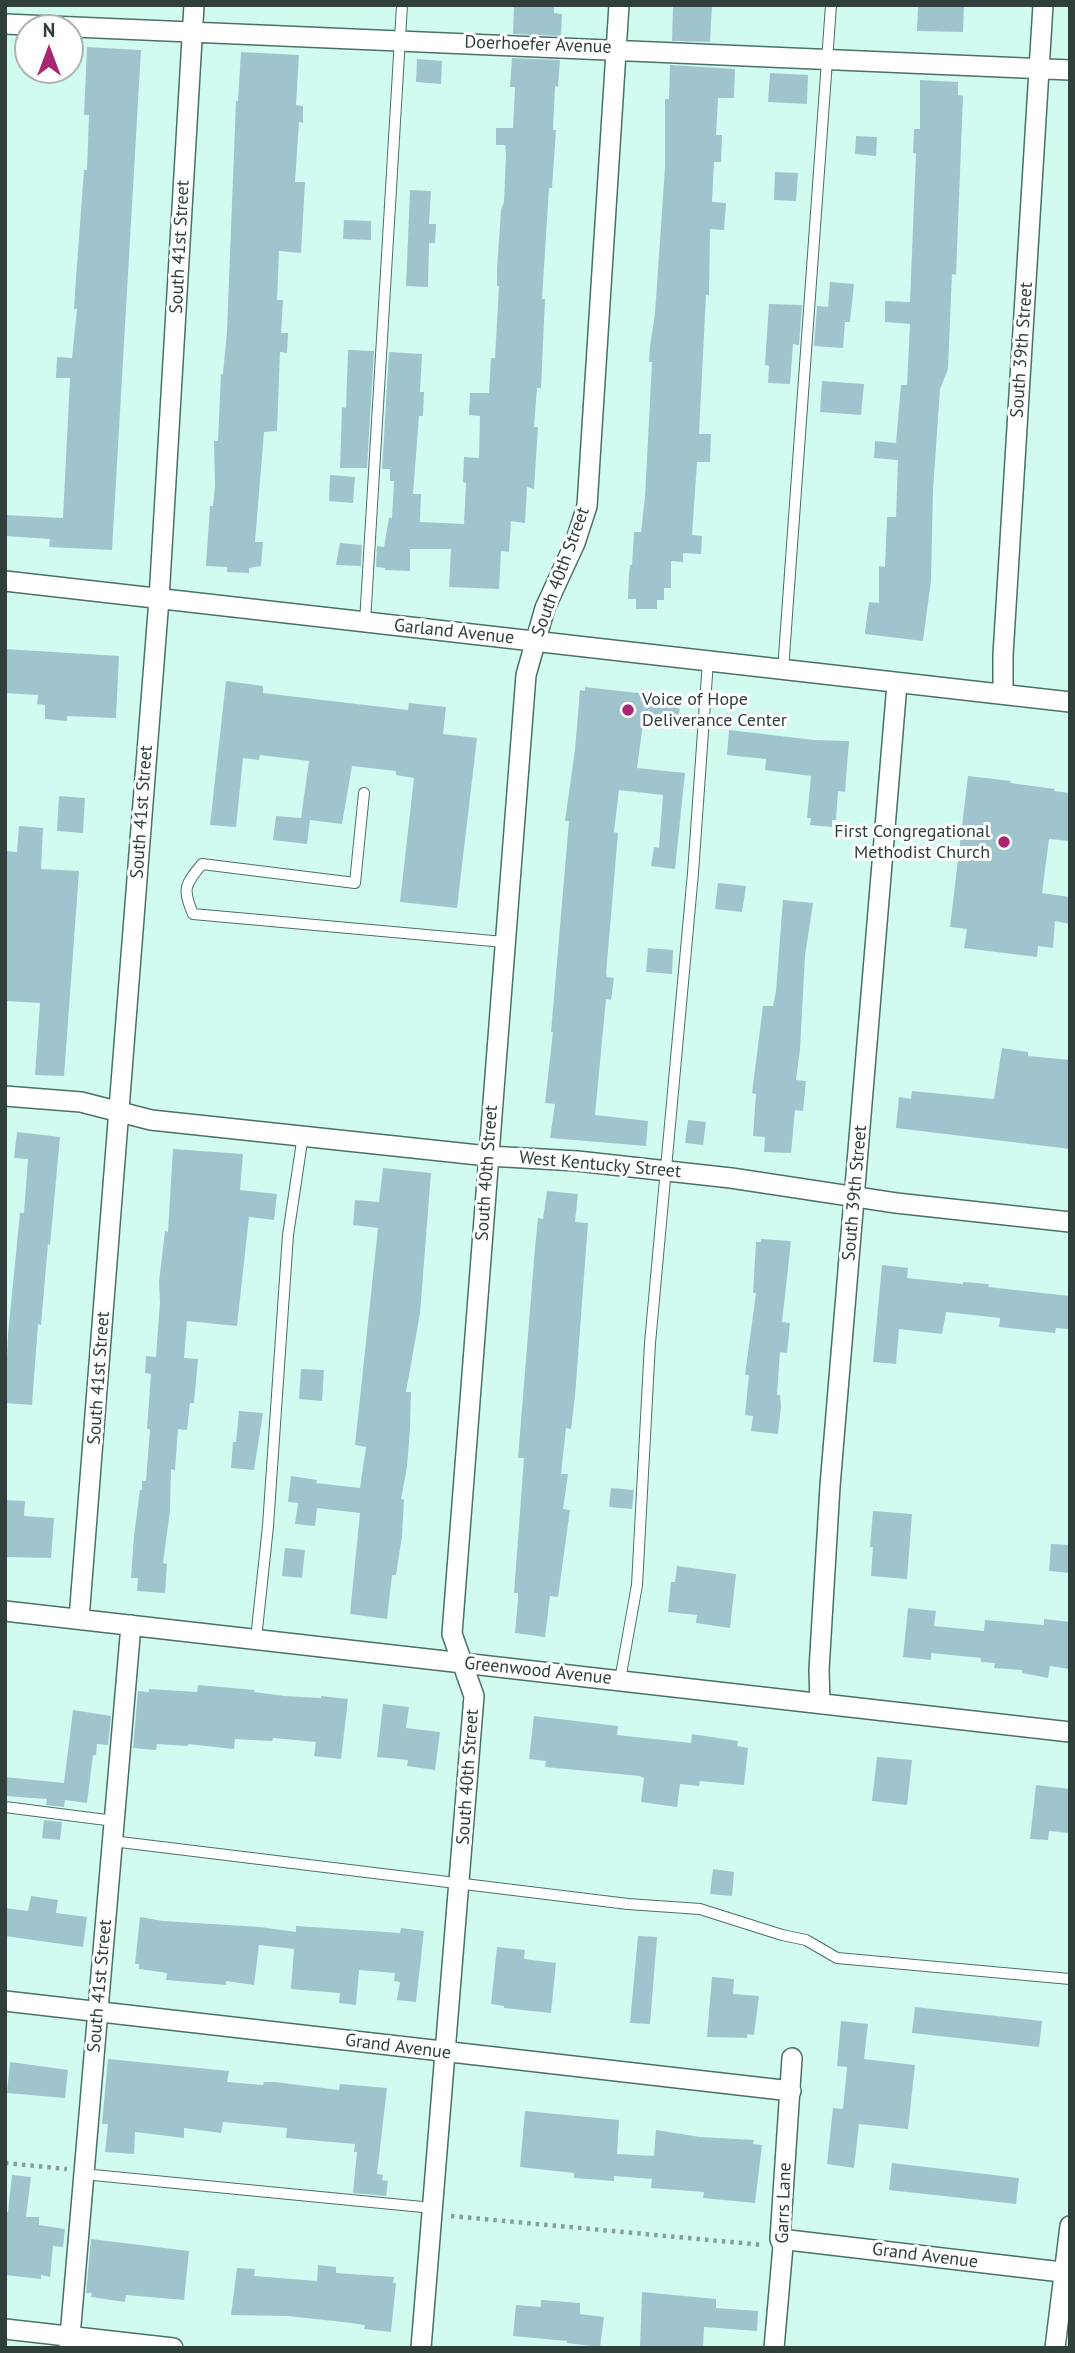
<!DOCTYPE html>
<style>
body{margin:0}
#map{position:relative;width:1075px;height:2353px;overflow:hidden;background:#d1fbf1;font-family:"PT Sans",sans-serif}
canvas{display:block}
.frame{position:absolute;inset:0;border:7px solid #2f403c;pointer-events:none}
.north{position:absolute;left:14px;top:14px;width:70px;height:70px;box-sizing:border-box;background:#fff;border:2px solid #acb3b1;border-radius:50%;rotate:0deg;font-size:19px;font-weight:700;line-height:28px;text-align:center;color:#2f403c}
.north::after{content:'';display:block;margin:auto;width:24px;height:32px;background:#a92672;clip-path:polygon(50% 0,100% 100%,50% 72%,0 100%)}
</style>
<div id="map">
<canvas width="1075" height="2353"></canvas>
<div class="frame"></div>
<div class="north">N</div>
</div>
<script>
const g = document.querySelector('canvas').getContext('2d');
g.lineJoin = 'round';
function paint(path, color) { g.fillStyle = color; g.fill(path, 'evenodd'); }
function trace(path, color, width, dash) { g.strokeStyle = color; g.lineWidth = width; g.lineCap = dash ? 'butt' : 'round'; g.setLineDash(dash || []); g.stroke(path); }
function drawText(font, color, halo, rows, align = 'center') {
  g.font = font + ' "PT Sans",sans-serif'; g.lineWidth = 6; g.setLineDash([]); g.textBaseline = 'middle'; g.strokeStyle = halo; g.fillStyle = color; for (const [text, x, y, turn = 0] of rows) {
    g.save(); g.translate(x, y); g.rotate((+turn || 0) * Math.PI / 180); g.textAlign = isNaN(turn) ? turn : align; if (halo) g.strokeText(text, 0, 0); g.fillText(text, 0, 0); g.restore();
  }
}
paint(new Path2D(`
 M514,5H554V13L562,14L561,36L513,34Z
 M673,5H712L710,42L672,41Z
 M918,5H964L963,32L917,31Z
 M87,47L141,50L112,550L49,547L50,539L5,536V515L63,518L70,378H56L57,357L72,358L77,309H74L76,278L84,170H87L89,115H84Z
 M241,52L299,55L296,105L303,106V123L299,122L295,182H305L301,253L279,251L277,300H283L281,333H288L287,353L280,352L277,431L264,432L255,542H263L261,566L249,568V573L227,572V567L206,566L210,506H213L215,486L214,441H218L221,374H223L227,331L236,101H238Z
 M512,58L560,60L558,87L555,86L553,130H556L552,188H549L542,299H545L541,388H537L534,427H538L534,489L527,487L525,523L511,521L509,552L501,551L499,589L449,587L451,549H410V571L385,570V568L376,567L377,546L384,547L389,518H392L394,481H390V469H382L389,352L422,354L420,392H424L423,416H419L413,494H421L420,522L464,524L466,483L463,482L464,457L479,458L480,416L469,415L470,393H489L491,358H495L499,286H497V269L501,210L504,202L506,154L505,145H496V128H513L515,87H510Z
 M417,59L442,61L441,84L416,82Z
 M670,65L735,69L734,98H718L716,135H722L721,162H714L712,202L726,203L724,230L710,229L709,295H706L699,434H711L710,462H697L692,535L702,536L701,554L683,553V562L671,561V588H664V600H657V609H636V599H628L629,574L630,565H632L634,532H641L645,497L652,362H649L650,346L655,314L665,167V99H669Z
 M770,73L808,75L807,104L768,102Z
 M920,80L958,82V95L963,96L956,275L952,274L948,369L940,389L933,490L931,580L923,641L865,634V632L869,602L879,603V566L885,567L887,517H896L898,460L874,458L875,441L896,443L901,385H907L910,324L885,322V301L910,302L916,153H913L914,129H920Z
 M856,136L877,137L876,156L855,154Z
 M775,172L798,173L796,201L774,200Z
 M410,190L431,191L429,224H436L435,243H429L428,287L406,286Z
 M344,220L371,221V240L343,239Z
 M830,282L854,284L850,322H845L843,348L814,346L817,306L828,307Z
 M769,304L802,305L799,345L793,344L790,384L768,383L769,366L765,365Z
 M348,350L374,351L367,468H340L342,407L346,408Z
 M822,381L864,384L861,415L820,412Z
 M330,475L355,477L353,503L329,501Z
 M340,543L362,545L361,566L336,565Z
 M5,649L119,656L116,718L67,716V721L45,719V705L37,704L38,695L5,693Z
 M226,681L263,686V693L408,710L409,703L446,707L443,734L477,738L457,908L400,902L414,778L396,775V771L352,766L342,824L310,820L307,844L273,840L276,816L301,818L309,761L260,755L259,760L243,758L236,827L210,825Z
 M585,687L681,698L677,728L643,724L637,768L685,773L675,869L651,866L654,847L659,848L663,795L619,790L614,832L618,833L606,974L607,977L614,978L611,1000L606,999L595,1115L648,1121L646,1146L550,1138L555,1104L545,1103L553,1032H551L554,997L569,821H565L575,750L580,690L585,691Z
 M729,730L814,740L849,741L845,792L838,791L836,820H832V827L810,825L811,818H807L811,776L765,770L766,759L727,755Z
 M968,776L1011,781L1010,783L1055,789L1054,791L1070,793V841L1049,839L1042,893L1070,897V924L1055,921L1053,948L1038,946L1037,957L964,948L967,929L950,927Z
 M59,796L85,798L83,833L57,831Z
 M19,826L43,828L41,869L79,871L64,1076L35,1075L40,1003L5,1001V851L17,852Z
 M718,883L746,886L742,912L715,909Z
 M783,900L813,903L805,956L800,1049L796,1080L806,1081L803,1111L795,1110L791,1153L764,1152L765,1137L753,1136L756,1094L752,1093L763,1006H773L776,991Z
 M648,948L673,950L672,974L646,972Z
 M1002,1048L1028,1052V1056L1070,1060V1149L896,1128L899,1097L911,1099L912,1091L994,1099Z
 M688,1120L706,1122L703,1145L685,1143Z
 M17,1132L60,1137L50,1245L48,1244L41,1325L38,1324L32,1405L5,1403L8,1334L20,1213H24L28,1159L14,1158Z
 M173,1149L243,1154L240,1190L277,1194L274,1220L249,1217L237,1326L187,1321L184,1358L198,1359L194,1403H190L187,1430L178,1429L175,1470L171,1469L170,1511L163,1563L167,1564L165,1593L137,1591L138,1578H131L134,1536L140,1490H142V1481H146L150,1429H147L151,1374L145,1373L146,1356L156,1357L160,1302L159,1282L165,1231L168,1232Z
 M383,1168L431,1173L420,1313L406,1392H411L410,1428L407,1467L401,1499L404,1500L402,1536L396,1575H392L387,1619L350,1614L360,1513L317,1508L315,1526L295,1524L298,1503L288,1502L291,1476L317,1480L316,1483L360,1488L366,1447L355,1445L378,1228L353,1225L355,1200L379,1202Z
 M547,1191L578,1194L575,1222L588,1223L575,1396L571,1429L566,1428L561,1474H568L563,1509L570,1510L558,1597L550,1596L545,1637L515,1633L518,1600V1593H514L524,1458H518L535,1248L538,1218L543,1219Z
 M761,1239L791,1241L782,1322L790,1323L787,1353L780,1352L777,1395H780L781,1406L778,1434L751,1431L753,1416L745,1415L749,1375H745L756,1293H753L756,1242H761Z
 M882,1265L908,1268L907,1278L963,1284V1282L989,1284L988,1287L1070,1296L1068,1329L1056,1328L1055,1333L999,1327L1000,1318L946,1312L942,1334L899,1329L896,1364L873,1362Z
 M301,1369L324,1370L322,1401L299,1399Z
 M239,1411L263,1413L254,1470L231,1468L233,1442H236Z
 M611,1488L634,1490L632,1509L609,1507Z
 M5,1500L25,1501L24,1516L54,1518L51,1558L5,1557Z
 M873,1511L912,1514L907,1579L871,1576L873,1547H870Z
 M1051,1544L1070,1545V1573L1049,1571Z
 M285,1548L305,1550L302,1578L282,1576Z
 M677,1566L736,1574L730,1628L696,1623L697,1615L668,1612L671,1582H675Z
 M908,1608L936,1611L934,1626L984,1631L985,1620L1044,1625V1619L1070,1622V1669L1050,1666L1048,1678L1022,1673V1670L994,1668L995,1663L981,1662V1658L931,1653V1660L903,1657Z
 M198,1685L255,1690L254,1692L284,1696L321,1698V1696L348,1699L341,1759L314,1756L316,1742L273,1738L272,1741L235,1739L234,1749L188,1744V1746L157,1744L156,1750L133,1748L138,1691L149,1692V1689L197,1692Z
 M383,1704L409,1707L406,1728L440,1732L435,1770L407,1766L408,1760L377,1757Z
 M73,1710L111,1716L108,1745L97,1744L96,1755H93L87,1803L65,1800L64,1807L46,1805L47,1799L5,1796V1777L64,1783Z
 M534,1716L618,1726L617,1735L691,1743L692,1734L738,1741L737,1746L748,1748L744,1785L700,1781L699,1786L680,1784L677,1807L641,1802L644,1778L640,1776L545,1767L546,1761L529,1759Z
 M877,1757L912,1760L907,1805L872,1801Z
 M1036,1785L1070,1789V1833L1049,1831L1048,1840L1030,1839Z
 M44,1820L62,1822L60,1840L42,1838Z
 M713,1869L734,1872L732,1896L710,1894Z
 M31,1896L58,1900L56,1913L87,1917L83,1947L5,1936V1908L28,1911Z
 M140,1917L163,1921L260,1927L296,1932V1926L400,1933L401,1928L424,1931L416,2002L397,2000L400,1982L394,1981L395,1973L359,1970L356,2005L339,2003L340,1993L291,1989L294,1949L259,1945L254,1985L226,1981V1985L166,1980L167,1973L139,1969V1964H135Z
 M638,1936L657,1937L650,2024L630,2023Z
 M497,1947L525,1950L524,1959L556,1963L551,2013L504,2008V2006L491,2004Z
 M712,1977L734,1979L733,1994L759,1996L754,2035L747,2034V2038L707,2037Z
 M915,2007L1042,2021L1039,2047L912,2033Z
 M841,2021L868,2024L864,2059L915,2065L908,2129L859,2124L854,2168L827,2164L833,2108L843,2109L847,2067L837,2066Z
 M108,2059L229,2071L227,2082L263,2085L264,2082H275L339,2090L340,2084L387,2088L377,2174L383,2175L382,2180L388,2181L386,2196L353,2193L357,2152H354L355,2144L286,2138L287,2128L223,2122L221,2133L184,2128V2138L135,2132L134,2154L105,2152L108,2124H102Z
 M10,2062L68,2070L65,2098L7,2093Z
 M525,2111L619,2120L617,2154L654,2156L656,2130L700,2137L754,2140L753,2144L762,2145L755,2203L703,2198L704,2192L651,2188L652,2179L614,2176V2181L574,2178V2173L520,2167Z
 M892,2163L1019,2178L1016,2204L889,2190Z
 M12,2175L31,2177L26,2217H39V2225L65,2229L63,2247L53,2246L50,2277L41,2275V2279L5,2275V2211L8,2212Z
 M91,2239L189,2251L184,2300L126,2295L125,2302L91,2297L92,2293H86Z
 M318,2265L336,2267V2273L394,2277L393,2283H396L391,2332L364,2329L365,2325L343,2322L288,2316L231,2315L237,2268L255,2269L254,2276L317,2281Z
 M642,2292L716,2299V2308L758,2311L757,2331L704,2327L703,2348H640Z
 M541,2300L580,2303V2314L604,2317L600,2347L567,2343V2341L513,2336L516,2305L541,2307Z`), '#a0c4cd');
const service = new Path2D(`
 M365,622L402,5
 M783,670L831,5
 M364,793L355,883L202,864C185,885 182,888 193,914L504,942
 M256,1639L268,1526L288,1235L303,1135
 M620,1680L637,1585L650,1343L693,873L708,661
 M5,1807L114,1821
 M112,1841L628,1904L700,1909L782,1935L806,1940L837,1958L1070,1979
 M83,2174L433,2208`);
const minor = new Path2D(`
 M5,24L1070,70
 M5,581L1070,702
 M1003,694V655L1043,5
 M5,1096L81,1102L151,1120L488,1156L577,1161L731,1178L896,1203L1070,1222
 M5,1611L1070,1732
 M79,1619L159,599L194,5
 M820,1703L819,1670L830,1486L897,684
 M5,2001L791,2091
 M780,2239L1070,2273
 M5,2329L173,2348
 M69,2348L131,1625
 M421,2348L474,1696L452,1634L526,675L545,608L575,543L587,506L619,5
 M774,2348L783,2246L780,2239L792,2058
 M1055,2348L1070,2226`);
trace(service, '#4a7067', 12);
trace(minor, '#4a7067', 22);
trace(new Path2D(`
 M5,2163L67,2169
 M451,2216L763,2245`), '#83a19a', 4.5, [3.5, 5]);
trace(service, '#fff', 10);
trace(minor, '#fff', 19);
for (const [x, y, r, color] of [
 [628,710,7,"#a92672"],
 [1004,842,7,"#a92672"]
]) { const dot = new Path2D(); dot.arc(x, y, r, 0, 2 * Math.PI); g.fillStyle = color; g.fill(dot); trace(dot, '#fff', 2.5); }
drawText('18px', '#2f403c', '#fff', [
 ["Doerhoefer Avenue",538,45,2],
 ["South 41st Street",180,247,-87],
 ["South 39th Street",1022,350,-86],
 ["South 40th Street",561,572,-70],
 ["Garland Avenue",454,632,6],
 ["South 41st Street",142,812,-86],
 ["West Kentucky Street",600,1165,5],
 ["South 40th Street",487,1173,-86],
 ["South 39th Street",855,1193,-85],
 ["South 41st Street",99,1378,-86],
 ["Greenwood Avenue",538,1671,6],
 ["South 40th Street",468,1777,-86],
 ["South 41st Street",100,1986,-85],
 ["Grand Avenue",398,2047,7],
 ["Garrs Lane",784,2203,-88],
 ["Grand Avenue",925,2256,7]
]);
drawText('18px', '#2f403c', '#fff', [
 ["Voice of Hope",642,700],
 ["Deliverance Center",642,721],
 ["First Congregational",990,832,"right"],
 ["Methodist Church",990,853,"right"]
], 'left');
</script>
